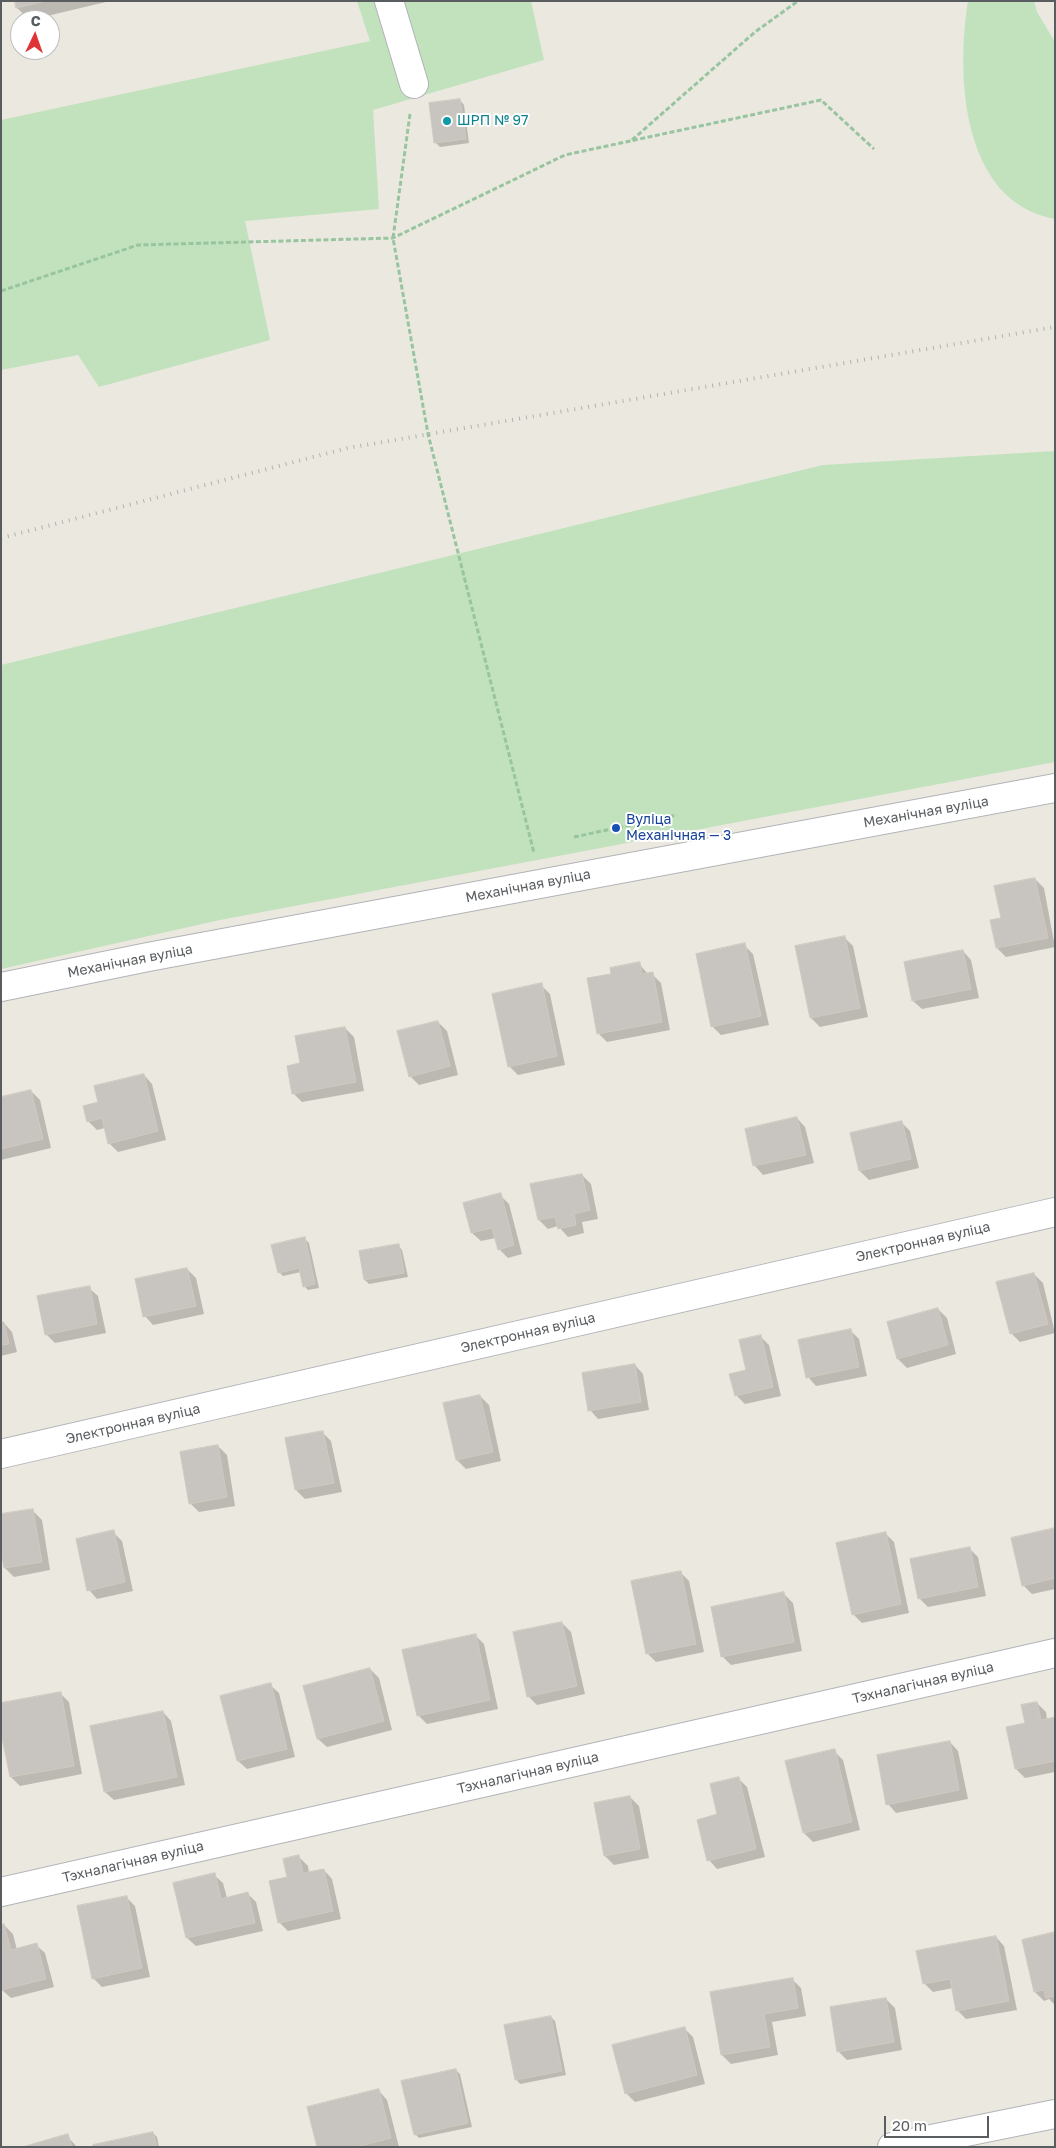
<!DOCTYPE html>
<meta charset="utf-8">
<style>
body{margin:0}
#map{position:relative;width:1056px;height:2148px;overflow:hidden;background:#ebe8e0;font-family:"Golos Text",sans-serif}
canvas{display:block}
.frame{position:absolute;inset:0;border:2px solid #595d60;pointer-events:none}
.north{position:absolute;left:10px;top:10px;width:50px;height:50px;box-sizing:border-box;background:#fff;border:1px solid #bdbebf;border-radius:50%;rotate:3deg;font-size:14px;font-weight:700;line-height:20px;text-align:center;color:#595d60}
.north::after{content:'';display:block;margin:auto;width:18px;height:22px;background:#df3337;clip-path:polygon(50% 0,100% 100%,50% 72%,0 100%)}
.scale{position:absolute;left:884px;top:2116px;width:105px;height:22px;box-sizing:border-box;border:2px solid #595d60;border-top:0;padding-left:6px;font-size:15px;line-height:18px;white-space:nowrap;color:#595d60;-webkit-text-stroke:4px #fff;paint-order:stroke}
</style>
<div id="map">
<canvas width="1056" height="2148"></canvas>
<div class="frame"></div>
<div class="north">С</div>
<div class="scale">20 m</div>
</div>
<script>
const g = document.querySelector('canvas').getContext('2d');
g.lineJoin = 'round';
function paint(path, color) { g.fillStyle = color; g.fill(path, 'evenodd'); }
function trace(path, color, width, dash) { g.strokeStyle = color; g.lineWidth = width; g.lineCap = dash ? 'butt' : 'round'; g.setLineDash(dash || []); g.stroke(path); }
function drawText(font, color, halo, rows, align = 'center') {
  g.font = font + ' "Golos Text",sans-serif'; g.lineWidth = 4; g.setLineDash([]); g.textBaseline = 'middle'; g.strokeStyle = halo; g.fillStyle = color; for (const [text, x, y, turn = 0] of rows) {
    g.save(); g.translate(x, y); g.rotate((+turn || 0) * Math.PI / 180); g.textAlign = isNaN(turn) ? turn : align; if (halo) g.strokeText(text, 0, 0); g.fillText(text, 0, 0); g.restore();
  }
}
paint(new Path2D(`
 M357,1H531L544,60L373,110L379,209L245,221L270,340L99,387L78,355L1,370V120L370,41Z
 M968,1H1034L1037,12L1055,42V219C961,202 956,75 968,1Z
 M1055,451V762L220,920L1,969V665L823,465Z`), '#c1e2bd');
paint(new Path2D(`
 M16,1H106V2L30,20L17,8Z
 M460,100L464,105L469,143L440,147L436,143Z
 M1035,879L1044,888L1055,947L1006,957L997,948L992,921L1002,919Z
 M844,937L853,946L868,1017L820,1027L811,1018L797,947Z
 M744,945L753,954L769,1025L721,1035L712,1026Z
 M963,951L971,960L979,998L922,1009L913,1001Z
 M639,964L648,974H652L661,983L670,1030L607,1042L599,1034L612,975Z
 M541,985L550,994L565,1065L518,1075L509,1066Z
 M438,1022L447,1031L458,1075L419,1085L410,1076Z
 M345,1028L354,1037L364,1091L302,1102L293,1093L302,1064Z
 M144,1075L152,1084L166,1140L118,1152L109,1143L105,1128L97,1130L88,1121L99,1103Z
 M31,1091L40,1100L51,1148L1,1160V1098Z
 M797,1118L805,1127L814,1163L763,1175L755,1166L746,1130Z
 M902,1123L910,1131L919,1168L869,1180L860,1171L851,1134Z
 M582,1175L591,1184L598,1219L582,1222L584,1233L568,1237L558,1226L548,1229L539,1220Z
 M500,1195L509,1204L522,1254L508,1258L499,1249L496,1238L481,1241L472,1233Z
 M305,1239L309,1243L319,1288L308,1290L304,1286L301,1272L283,1276L279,1272Z
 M398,1245L402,1250L408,1277L369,1284L365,1280Z
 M187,1269L196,1278L204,1314L153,1325L145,1316Z
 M1034,1274L1043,1283L1055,1333L1020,1342L1011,1333Z
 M89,1288L98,1296L106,1333L55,1343L46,1334Z
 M938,1309L947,1318L956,1354L907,1368L898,1359Z
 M4,1323L12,1332L17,1352L1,1356V1324Z
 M850,1330L859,1339L867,1376L816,1386L808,1377Z
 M760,1336L769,1345L781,1396L745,1404L736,1395Z
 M635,1365L643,1374L649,1410L598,1419L590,1410Z
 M480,1396L489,1405L501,1461L466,1469L457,1460L445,1404Z
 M322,1432L331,1441L342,1492L305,1499L296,1490L286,1439Z
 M218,1446L227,1455L235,1506L199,1512L190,1503Z
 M33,1511L42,1520L50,1570L14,1577L5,1568Z
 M1055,1529V1589L1032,1594L1023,1585Z
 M113,1532L122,1541L133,1591L97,1599L89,1590Z
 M885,1533L894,1542L909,1613L862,1623L853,1614Z
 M969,1548L978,1557L986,1596L928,1607L919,1598Z
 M681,1573L689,1581L704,1652L656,1662L647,1653Z
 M784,1594L793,1603L802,1651L731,1665L722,1656Z
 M562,1623L571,1632L585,1694L537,1705L528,1696Z
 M475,1635L484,1644L498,1709L427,1724L418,1715Z
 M370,1669L379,1678L392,1730L327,1747L318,1739Z
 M270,1685L279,1693L295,1757L247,1769L238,1761Z
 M60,1693L69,1702L82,1774L20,1786L11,1777Z
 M1037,1703L1046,1712L1047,1720L1055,1718V1772L1025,1778L1016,1769L1008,1728L1026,1724Z
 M163,1712L171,1721L185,1785L114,1800L105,1792Z
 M950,1742L958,1751L968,1799L896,1813L888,1804Z
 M834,1751L843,1760L860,1830L813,1842L804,1833L787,1762Z
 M738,1778L747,1787L765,1857L717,1869L709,1860Z
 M630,1797L639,1806L649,1858L614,1865L605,1856Z
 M299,1857L308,1866L309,1873L324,1870L332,1879L341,1919L288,1931L279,1922L289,1878Z
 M214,1875L223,1883L227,1898L247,1893L256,1902L263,1931L196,1946L187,1938Z
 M126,1897L135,1906L150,1977L102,1987L93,1978Z
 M4,1925L13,1934L17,1950L36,1945L45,1953L54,1987L11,1998L2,1990Z
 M1055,1933V2005L1049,1999L1044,2001L1035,1992L1023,1941Z
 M996,1937L1004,1946L1017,2010L966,2019L958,2011L953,1988L933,1992L924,1983Z
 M792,1979L801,1988L806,2016L772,2022L778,2055L731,2064L722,2055Z
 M886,1999L895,2008L902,2050L847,2060L838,2051Z
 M551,2017L555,2021L566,2075L520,2084L516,2079Z
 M684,2028L693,2037L705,2084L635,2102L626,2093Z
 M456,2070L460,2074L472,2127L419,2138L415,2134Z
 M379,2091L387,2100L399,2147H318Z
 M153,2133L157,2137L159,2147H94Z
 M67,2136L77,2147H28Z`), '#0003');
const building = new Path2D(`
 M15,1H46L16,8Z
 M460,99L466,139L434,143L429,103Z
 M1035,878L1048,938L996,948L990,920L1001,918L994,886Z
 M845,936L860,1008L810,1018L795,946Z
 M745,943L761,1016L711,1027L696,954Z
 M963,950L971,989L912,1001L904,962Z
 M640,962L642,974L653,972L662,1022L597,1034L587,978L611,974L610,968Z
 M542,983L557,1056L508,1067L492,994Z
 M438,1021L450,1066L409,1077L397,1031Z
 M345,1027L356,1082L292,1094L287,1066L300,1063L295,1036Z
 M144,1074L158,1131L108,1144L102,1118L87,1122L83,1106L98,1102L94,1086Z
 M31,1090L43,1139L1,1149V1097Z
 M797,1117L806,1155L753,1166L745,1129Z
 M902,1121L911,1159L859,1171L850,1133Z
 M582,1174L590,1210L574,1214L576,1225L558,1229L555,1217L538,1220L530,1184Z
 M501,1193L514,1245L498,1250L492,1228L471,1233L463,1203Z
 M305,1237L315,1284L303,1287L299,1268L278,1273L271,1245Z
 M399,1244L404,1273L364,1280L359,1251Z
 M187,1268L196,1306L143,1317L135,1279Z
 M1034,1273L1048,1324L1010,1334L996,1282Z
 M90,1286L97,1324L45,1335L37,1296Z
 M938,1308L948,1345L897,1359L887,1322Z
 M1,1322H4L9,1344L1,1345Z
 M851,1329L859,1367L806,1378L798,1340Z
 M761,1335L773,1387L735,1396L729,1374L746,1370L739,1340Z
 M635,1364L641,1402L588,1411L582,1373Z
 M480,1395L493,1452L456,1460L443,1403Z
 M323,1431L334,1483L295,1490L285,1438Z
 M218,1445L227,1497L189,1504L180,1452Z
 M33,1509L42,1562L4,1568L1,1552V1514Z
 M1055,1528V1578L1022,1586L1011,1538Z
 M114,1530L125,1582L87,1591L76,1539Z
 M886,1532L901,1604L852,1615L836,1543Z
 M970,1547L978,1587L918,1599L910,1559Z
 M681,1571L696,1644L646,1654L631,1581Z
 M784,1592L794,1642L721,1657L711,1607Z
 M562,1622L577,1686L527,1697L513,1632Z
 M476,1634L490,1700L417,1716L402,1650Z
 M370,1668L384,1721L317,1739L303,1686Z
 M271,1683L287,1749L237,1761L220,1696Z
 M61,1692L74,1766L10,1777L1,1733V1703Z
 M1037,1702L1041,1720L1055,1717V1761L1015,1769L1006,1727L1025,1723L1021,1705Z
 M163,1711L177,1777L104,1792L90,1726Z
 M950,1741L959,1790L886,1805L877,1755Z
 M835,1749L852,1822L803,1833L785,1761Z
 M739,1777L756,1849L707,1861L697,1820L717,1814L710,1784Z
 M630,1796L640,1849L604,1856L594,1803Z
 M299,1855L303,1873L324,1869L333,1911L278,1923L269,1881L287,1877L283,1859Z
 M215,1873L221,1899L248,1892L255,1923L186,1938L173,1883Z
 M127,1896L142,1968L92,1979L77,1906Z
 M4,1924L11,1950L37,1943L46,1979L1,1990V1925Z
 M1055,1932V1996L1046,1998L1044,1990L1034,1992L1022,1940Z
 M996,1936L1009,2001L956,2011L950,1979L923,1984L916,1951Z
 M793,1978L798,2008L764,2014L770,2047L721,2055L710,1992Z
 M886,1998L894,2042L837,2052L830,2007Z
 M551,2016L562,2071L515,2080L504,2025Z
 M685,2027L697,2075L625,2094L612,2045Z
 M456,2069L468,2123L414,2135L401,2081Z
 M379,2089L391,2138L357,2147H317L307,2107Z
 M153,2132L157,2147H93V2145Z
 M68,2134L72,2147H23Z`);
paint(building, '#c8c5c0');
trace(building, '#cfc9bf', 1);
const minor = new Path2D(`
 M389,1L414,84
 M1,1454L1055,1212
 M1,1892L1055,1653
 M892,2147L1055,2114`);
const tertiary = new Path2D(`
 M1,987L148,957L1055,788`);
trace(minor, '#b1b4b7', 30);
trace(tertiary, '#b1b4b7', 30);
trace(new Path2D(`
 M410,114L393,238L428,434L534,853
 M632,140L755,32L798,1
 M1,291L138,245L393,238L565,155L821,100L874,149
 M574,837L677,815`), '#98c5a0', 3, [5, 2.5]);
trace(minor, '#fff', 28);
trace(tertiary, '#fff', 28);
trace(new Path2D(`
 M1,538L348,448L1055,327`), '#b1b2b2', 4, [1, 6]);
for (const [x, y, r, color] of [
 [447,121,5,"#0f9aa8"],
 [616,828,5,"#1a4fb4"]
]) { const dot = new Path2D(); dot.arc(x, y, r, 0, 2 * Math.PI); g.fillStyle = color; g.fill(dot); trace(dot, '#fff', 2); }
drawText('14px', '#0d838f', '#fff', [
 ["ШРП № 97",457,121]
], 'left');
drawText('14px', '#595d60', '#fff', [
 ["Механічная вуліца",926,812,-10],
 ["Механічная вуліца",528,886,-11],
 ["Механічная вуліца",130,961,-11],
 ["Электронная вуліца",923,1242,-13],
 ["Электронная вуліца",528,1333,-13],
 ["Электронная вуліца",133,1424,-13],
 ["Тэхналагічная вуліца",923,1683,-13],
 ["Тэхналагічная вуліца",528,1773,-13],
 ["Тэхналагічная вуліца",133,1862,-13]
]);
drawText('14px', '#164399', '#fff', [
 ["Вуліца",626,820],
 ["Механічная — 3",626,836]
], 'left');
</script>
